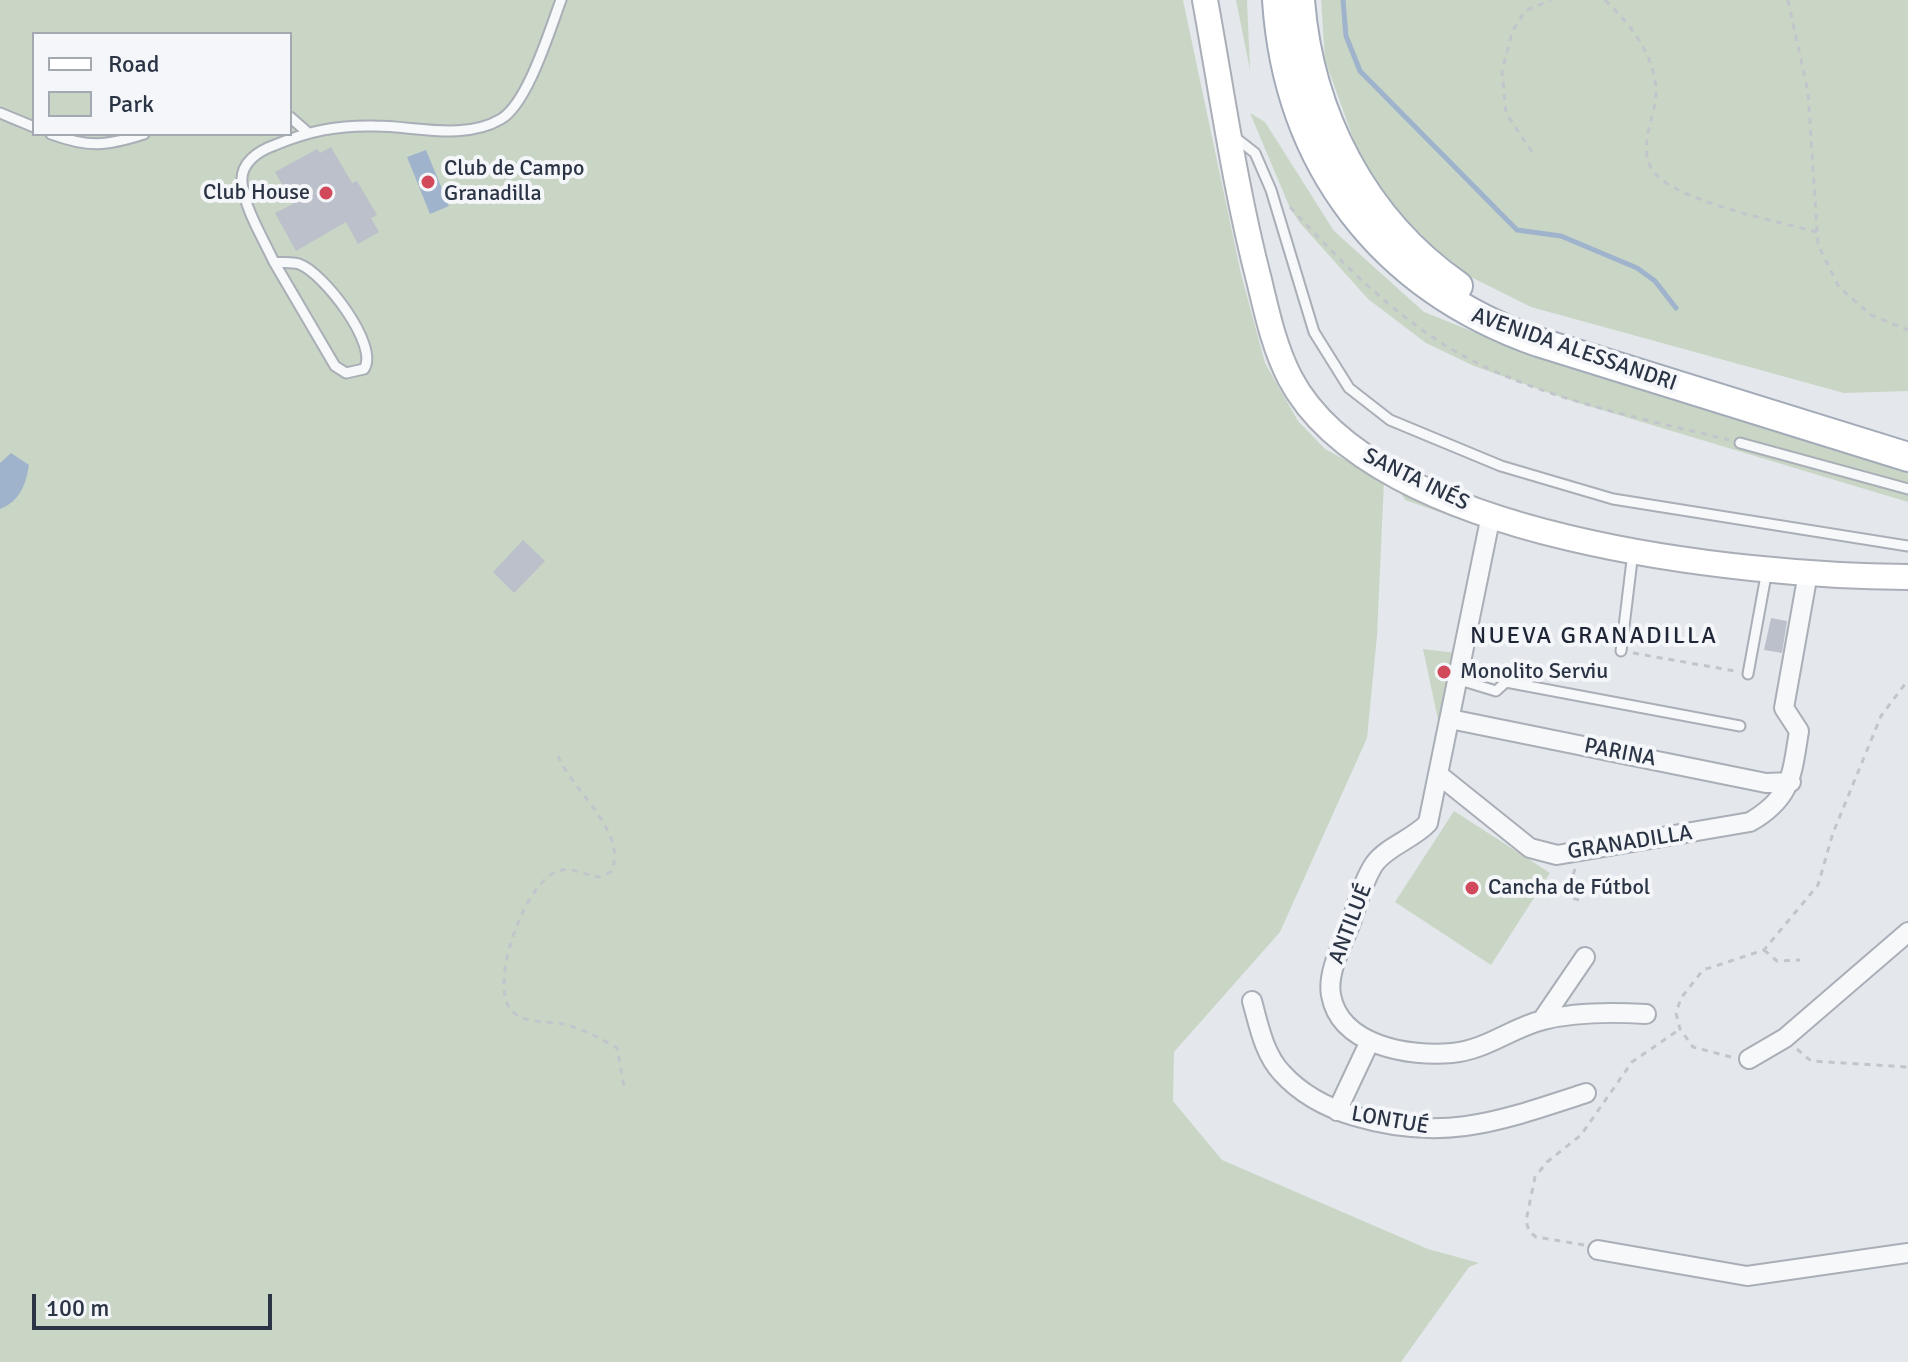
<!DOCTYPE html>
<meta charset="utf-8">
<style>
body{margin:0}
#map{position:relative;width:1908px;height:1362px;overflow:hidden;background:#e4e7ec;font-family:Signika,sans-serif}
canvas{display:block}
.legend{position:absolute;left:32px;top:32px;width:260px;height:104px;box-sizing:border-box;background:#f4f6f9;border:2px solid #a4a8b1;margin:0;padding:10px 14px;list-style:none;font-size:24px;color:#2b3445}
.legend li{display:flex;align-items:center;gap:16px;height:40px}
.legend b{width:40px;border:2px solid #a4a8b1}
.scale{position:absolute;left:32px;top:1294px;width:240px;height:36px;box-sizing:border-box;border:4px solid #2b3445;border-top:0;padding-left:10px;font-size:24px;line-height:28px;white-space:nowrap;color:#2b3445;-webkit-text-stroke:6px #f4f6f9;paint-order:stroke}
</style>
<div id="map">
<canvas width="1908" height="1362"></canvas>
<ul class="legend">
<li><b style="height:10px;background:#fff"></b>Road</li>
<li><b style="height:22px;background:#c9d6c5"></b>Park</li>
</ul>
<div class="scale">100 m</div>
</div>
<script>
const g = document.querySelector('canvas').getContext('2d');
g.lineJoin = 'round';
function paint(path, color) { g.fillStyle = color; g.fill(path, 'evenodd'); }
function trace(path, color, width, dash) { g.strokeStyle = color; g.lineWidth = width; g.lineCap = dash ? 'butt' : 'round'; g.setLineDash(dash || []); g.stroke(path); }
function drawText(font, color, halo, rows, align = 'center') {
  g.font = font + ' Signika,sans-serif'; g.lineWidth = 8; g.setLineDash([]); g.textBaseline = 'middle'; g.strokeStyle = halo; g.fillStyle = color; for (const [text, x, y, turn = 0] of rows) {
    g.save(); g.translate(x, y); g.rotate((+turn || 0) * Math.PI / 180); g.textAlign = isNaN(turn) ? turn : align; if (halo) g.strokeText(text, 0, 0); g.fillText(text, 0, 0); g.restore();
  }
}
paint(new Path2D(`
 M0,0H1183L1241,274L1265,363L1298,421L1325,449L1384,481L1377,636L1367,738L1280,932L1174,1052L1173,1101L1222,1160L1428,1249L1479,1263L1469,1267L1401,1362H0ZM34,34H290V134H34Z
 M1236,0H1247L1250,70Z
 M1321,0H1908V391L1844,393L1531,307L1445,264L1367,177L1325,60Z
 M1250,113L1265,122L1334,231L1424,312L1539,358L1908,471V502L1572,401L1474,366L1426,343L1368,299L1300,223L1290,208Z
 M1395,483L1474,520L1473,524L1405,500Z
 M1423,649L1456,653L1440,729Z
 M1454,811L1550,873L1491,965L1395,902Z`), '#c9d6c5');
paint(new Path2D(`
 M426,150L449,206L430,214L407,157Z
 M11,453L29,465C26,485 19,502 0,509V463Z`), '#9fb4cc');
trace(new Path2D(`
 M1343,0L1346,36L1360,71L1517,230L1561,236L1637,268L1655,281L1676,308`), '#9fb4cc', 5);
paint(new Path2D(`
 M331,147L352,183L357,181L377,215L371,218L379,232L358,244L346,222L296,251L275,213L293,204L275,172L317,149L320,153Z
 M523,540L545,561L514,593L493,572Z
 M1771,618L1787,621L1782,653L1764,650Z`), '#bbc0ca');
const lane = new Path2D(`
 M0,113L34,127
 M290,117L306,131
 M51,134C89,148 106,146 144,134
 M1232,135L1255,153L1271,190L1314,332L1349,388L1390,420L1501,466L1613,499L1908,546
 M274,262C263,238 245,210 242,183C240,163 258,151 275,145C309,131 338,125 375,126C415,126 464,141 501,119C528,103 550,29 561,0
 M274,262C282,263 292,262 299,264C323,272 380,346 364,369L346,373L335,366Z
 M1740,443L1908,489
 M1621,651L1633,552
 M1748,674L1767,570
 M1460,680L1496,691L1506,682L1740,726`);
const street = new Path2D(`
 M1491,515L1428,823C1413,839 1388,846 1375,863C1363,880 1357,906 1350,925C1342,946 1327,972 1331,995C1340,1046 1410,1057 1452,1053C1486,1050 1511,1028 1543,1020C1575,1012 1614,1012 1646,1014
 M1450,719L1766,783L1791,782
 M1439,775L1530,848L1557,855L1750,822C1792,798 1792,774 1799,731L1784,708L1808,573
 M1252,1001C1259,1026 1264,1054 1282,1073C1301,1094 1328,1108 1354,1116C1444,1143 1500,1121 1586,1093
 M1542,1020L1585,957
 M1749,1059L1785,1038L1908,932
 M1337,1111L1370,1041
 M1598,1250L1747,1276L1908,1253`);
const secondary = new Path2D(`
 M1205,0C1222,93 1235,188 1259,280C1267,313 1274,347 1290,378C1375,540 1743,576 1908,577`);
const primary = new Path2D(`
 M1277,0C1288,165 1382,287 1538,342L1908,457
 M1300,0C1309,114 1363,220 1458,286`);
trace(lane, '#a9aeb7', 13);
trace(street, '#a9aeb7', 22);
trace(secondary, '#a9aeb7', 28);
trace(primary, '#a3abb8', 32);
trace(new Path2D(`
 M1605,0C1631,25 1656,56 1656,94C1655,118 1637,148 1653,171C1674,201 1780,222 1817,232
 M1788,0L1808,92L1818,245L1839,287L1871,315L1908,330
 M1532,152L1506,113L1502,72L1512,32L1525,11L1551,0
 M1290,207C1335,256 1383,305 1440,342C1524,396 1633,416 1729,440
 M1633,653L1735,671
 M558,756C573,792 629,833 611,872L600,877C585,876 573,866 558,871C525,881 486,988 513,1012C527,1025 550,1020 567,1025C585,1030 600,1038 617,1048L625,1092
 M1575,869L1566,896L1579,900
 M1764,950L1777,961L1800,960
 M1797,1049L1811,1061L1908,1067
 M1731,1057L1693,1047L1680,1029L1676,1013L1681,998L1703,970L1764,950L1818,885L1833,833L1881,716L1908,680
 M1584,1245L1536,1237L1529,1231L1526,1221L1535,1177L1547,1162L1581,1135L1632,1062L1680,1029`), '#c2c5cb', 3, [6, 6]);
trace(lane, '#f7f8fa', 9);
trace(street, '#f7f8fa', 18);
trace(secondary, '#fff', 24);
trace(primary, '#fff', 28);
for (const [x, y, r, color] of [
 [428,182,8,"#d1495b"],
 [326,193,8,"#d1495b"],
 [1444,672,8,"#d1495b"],
 [1472,888,8,"#d1495b"]
]) { const dot = new Path2D(); dot.arc(x, y, r, 0, 2 * Math.PI); g.fillStyle = color; g.fill(dot); trace(dot, '#f4f6f9', 3); }
drawText('22px', '#2b3445', '#f4f6f9', [
 ["Club de Campo",444,169],
 ["Granadilla",444,194],
 ["Club House",310,193,"right"],
 ["Monolito Serviu",1460,672],
 ["Cancha de Fútbol",1488,888]
], 'left');
drawText('22px', '#2b3445', '#f4f6f9', [
 ["AVENIDA ALESSANDRI",1574,350,19],
 ["SANTA INÉS",1416,480,26],
 ["PARINA",1620,753,11],
 ["GRANADILLA",1630,843,-9],
 ["ANTILUÉ",1351,924,-69],
 ["LONTUÉ",1390,1121,10]
]);
g.letterSpacing = '2px';
drawText('24px', '#1d2536', '#f4f6f9', [
 ["NUEVA GRANADILLA",1594,637]
]);
g.letterSpacing = '0px';
</script>
